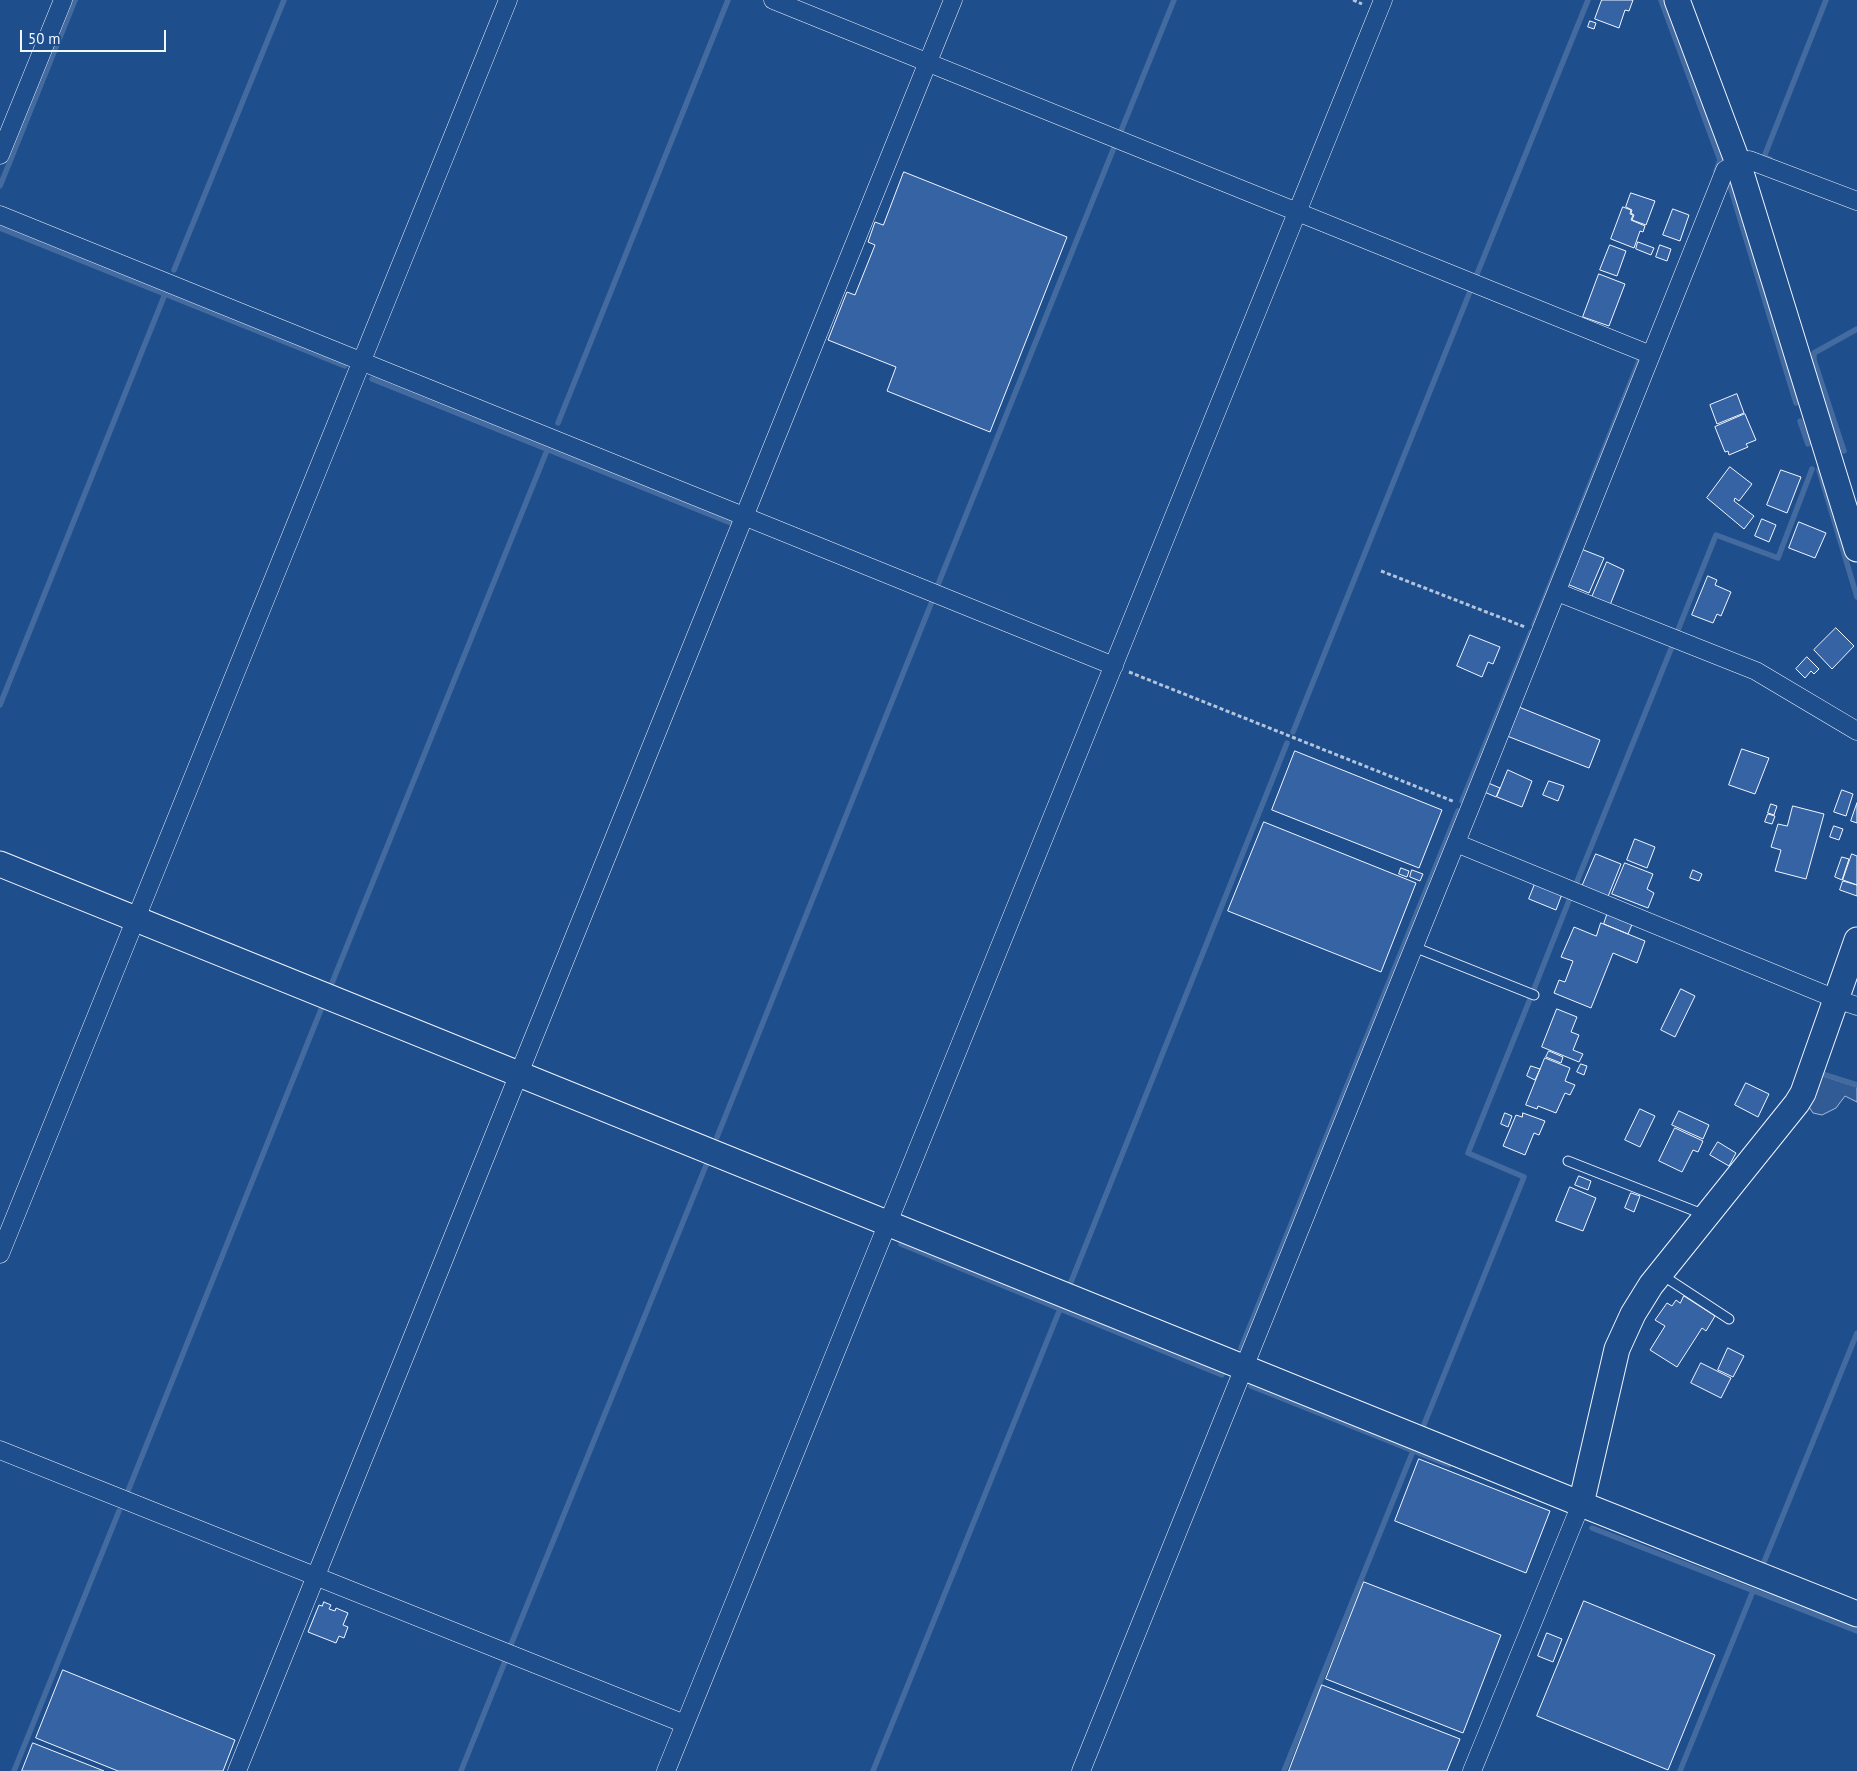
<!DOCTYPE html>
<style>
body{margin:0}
#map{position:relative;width:1857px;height:1771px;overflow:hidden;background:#1f4e8c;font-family:"PT Sans",sans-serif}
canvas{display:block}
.scale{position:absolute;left:20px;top:30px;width:146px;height:22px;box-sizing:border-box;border:2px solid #f2f6ff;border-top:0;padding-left:6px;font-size:15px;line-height:18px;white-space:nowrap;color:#f2f6ff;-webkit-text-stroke:4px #1f4e8c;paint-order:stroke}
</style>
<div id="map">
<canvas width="1857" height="1771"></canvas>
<div class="scale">50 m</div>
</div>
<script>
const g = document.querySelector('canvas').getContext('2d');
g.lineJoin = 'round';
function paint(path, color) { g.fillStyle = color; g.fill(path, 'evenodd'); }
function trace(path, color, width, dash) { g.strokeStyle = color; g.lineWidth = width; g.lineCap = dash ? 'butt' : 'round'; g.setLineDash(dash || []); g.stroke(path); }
const built = new Path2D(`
 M1820,1075L1857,1087V1102L1845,1096L1836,1108L1822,1115L1813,1113L1809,1107Z`);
paint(built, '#305b95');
trace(built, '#a8bbd7', 1);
trace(new Path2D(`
 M1661,0L1720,160L1716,171
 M1121,131L1174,0
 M1770,159L1764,157L1826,0
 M0,186L75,0
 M1730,186L1796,403
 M0,228L345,366
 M174,270L284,0
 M1475,279L1588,0
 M372,379L731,523
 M1800,421L1808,444
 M558,423L728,0
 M1844,451L1814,360V353L1857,329
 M1819,470L1857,597
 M937,587L1115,145
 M1534,625L1641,356
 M1678,630L1716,535L1778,558L1812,469
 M0,705L165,294
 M1293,732L1471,289
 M1462,801L1531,632
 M1576,884L1671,649
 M332,983L548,448
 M1534,989L1570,898
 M1823,1074L1857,1085
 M717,1137L933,599
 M901,1244L1222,1375
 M1071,1282L1287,743
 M1241,1348L1458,811
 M1251,1386L1449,1465
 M1423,1427L1524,1177L1468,1153L1530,999
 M128,1491L322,1007
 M1592,1528L1857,1631
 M1764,1562L1857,1333
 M510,1647L707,1163
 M14,1771L119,1511
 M461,1771L506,1659
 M873,1771L1060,1309
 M1284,1771L1413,1451
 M1680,1771L1753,1591`), '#446ba0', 5.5);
const building = new Path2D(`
 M1602,0H1633L1629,11L1625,10L1619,28L1595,19Z
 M1590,21L1596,23L1594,29L1588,27Z
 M904,172L1067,237L990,432L887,391L896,367L828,340L847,292L855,295L875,245L868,242L875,222L883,225Z
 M1631,193L1655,201L1646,225L1632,220L1634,215L1631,213L1632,210L1626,207Z
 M1623,207L1631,210L1630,214L1633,215L1631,220L1645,226L1643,232L1640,231L1634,248L1611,239Z
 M1673,209L1689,215L1680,241L1663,235Z
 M1638,242L1654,248L1651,255L1636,249Z
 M1610,245L1626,251L1617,276L1600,270Z
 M1660,245L1671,249L1667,261L1656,257Z
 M1599,274L1625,284L1609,326L1583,317Z
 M1737,394L1744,413L1717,424L1710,405Z
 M1745,414L1756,440L1746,444L1748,447L1729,455L1728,451L1725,452L1715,427Z
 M1730,467L1752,484L1739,501L1735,498L1734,501L1754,516L1744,529L1707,498Z
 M1781,470L1801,477L1787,513L1767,505Z
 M1762,519L1776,525L1769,542L1755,536Z
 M1799,522L1826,533L1815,558L1789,548Z
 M1581,549L1604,558L1589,593L1567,584Z
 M1607,562L1624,570L1610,605L1592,597Z
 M1708,576L1717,580L1715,585L1731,592L1721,616L1717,614L1713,623L1692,615Z
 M1836,628L1854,646L1832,669L1814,650Z
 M1470,635L1500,647L1493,664L1488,662L1482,677L1457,666Z
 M1807,657L1819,669L1814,674L1811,671L1805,678L1796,669Z
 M1519,707L1600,740L1589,768L1507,736Z
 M1742,749L1769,758L1755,794L1729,785Z
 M1295,751L1442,810L1419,868L1272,810Z
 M1508,770L1532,781L1522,807L1497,797Z
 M1549,781L1564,786L1558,801L1543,795Z
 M1486,782L1500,788L1496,797L1482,791Z
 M1842,790L1853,794L1846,816L1834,812Z
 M1857,803V823L1851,821Z
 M1771,804L1777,806L1774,815L1768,813Z
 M1793,806L1824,814L1806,879L1775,871L1781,850L1771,847L1778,824L1787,826Z
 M1768,814L1775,816L1772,824L1765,822Z
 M1264,822L1416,883L1381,972L1228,911Z
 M1834,826L1843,829L1839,840L1830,837Z
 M1635,839L1655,847L1647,868L1627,860Z
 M1596,854L1621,864L1607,899L1581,889Z
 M1852,854L1857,856V885L1843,880Z
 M1842,857L1849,859L1842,880L1835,877Z
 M1625,863L1653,874L1647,889L1654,893L1648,908L1612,894Z
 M1401,868L1409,871L1407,877L1399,874Z
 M1412,870L1423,874L1420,881L1410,877Z
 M1693,870L1702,874L1699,881L1690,878Z
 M1843,881L1857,885V896L1840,890Z
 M1535,884L1562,894L1556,910L1529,899Z
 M1608,912L1633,922L1628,934L1604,924Z
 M1601,923L1645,941L1637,963L1613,953L1591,1008L1554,993L1559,980L1565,982L1573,961L1561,957L1574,927L1596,936Z
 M1681,989L1695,996L1675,1037L1661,1030Z
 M1557,1009L1577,1017L1571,1032L1579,1035L1573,1050L1583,1054L1579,1062L1542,1047Z
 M1549,1051L1563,1057L1561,1063L1546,1057Z
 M1545,1058L1570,1068L1565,1081L1575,1085L1570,1095L1565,1093L1556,1113L1538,1106L1537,1109L1526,1105Z
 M1581,1064L1587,1066L1584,1075L1577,1072Z
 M1531,1066L1540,1069L1535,1080L1527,1076Z
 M1746,1083L1769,1094L1758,1117L1735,1105Z
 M1640,1109L1655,1116L1640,1147L1625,1140Z
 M1679,1111L1709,1125L1703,1139L1672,1125Z
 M1505,1113L1512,1116L1508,1127L1501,1124Z
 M1523,1113L1545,1121L1539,1135L1534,1133L1525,1155L1503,1146L1516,1115L1522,1117Z
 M1675,1128L1703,1141L1698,1152L1693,1150L1682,1172L1659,1161Z
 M1718,1142L1736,1153L1729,1166L1710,1155Z
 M1579,1176L1591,1181L1588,1190L1575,1185Z
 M1570,1187L1596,1198L1583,1231L1556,1221Z
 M1631,1193L1640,1196L1634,1212L1625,1208Z
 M1684,1296L1715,1316L1706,1331L1702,1328L1677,1367L1650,1350L1665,1326L1655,1320L1667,1303L1672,1306L1676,1300L1680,1303Z
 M1728,1348L1744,1356L1733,1377L1718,1370Z
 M1701,1363L1731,1378L1721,1398L1691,1383Z
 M1419,1459L1550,1511L1526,1573L1395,1521Z
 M1364,1582L1501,1635L1463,1733L1326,1679Z
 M1584,1601L1715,1655L1668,1770L1537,1716Z
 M324,1602L331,1605L329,1609L335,1611L336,1608L348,1613L343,1625L348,1627L344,1638L339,1636L336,1643L308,1632L319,1605L322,1606Z
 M1547,1633L1562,1639L1553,1662L1538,1656Z
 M63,1670L235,1740L223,1771H118L36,1738Z
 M1322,1685L1460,1739L1447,1771H1289Z
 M33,1743L104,1771H22Z`);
paint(building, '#3563a3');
trace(building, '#f2f6ff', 1);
const lane = new Path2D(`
 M1414,947L1534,995
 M1568,1161L1705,1215
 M1662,1275L1729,1319`);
const street = new Path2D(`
 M773,0L1651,355
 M0,155L63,0
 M0,215L1114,666
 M1557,592L1756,671L1857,731
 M1456,843L1836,999L1857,1006
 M0,1254L508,0
 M0,1450L685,1724
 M237,1771L953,0
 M666,1771L1383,0
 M1081,1771L1470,808L1725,170L1738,163L1749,160L1857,201
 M1472,1771L1581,1504`);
const secondary = new Path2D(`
 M1677,0L1738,163L1857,549
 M0,864L1581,1504L1857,1614
 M1581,1504L1617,1349L1633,1314L1651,1285L1797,1103L1803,1093L1857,940`);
trace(lane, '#f2f6ff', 11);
trace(street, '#f2f6ff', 19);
trace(secondary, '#f2f6ff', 27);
trace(new Path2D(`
 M1353,0L1362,4
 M1381,571L1525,627
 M1129,672L1455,802`), '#b3c4dc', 3, [4, 2.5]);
trace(lane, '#1f4e8c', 9);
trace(street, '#1f4e8c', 18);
trace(secondary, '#1f4e8c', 25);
</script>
